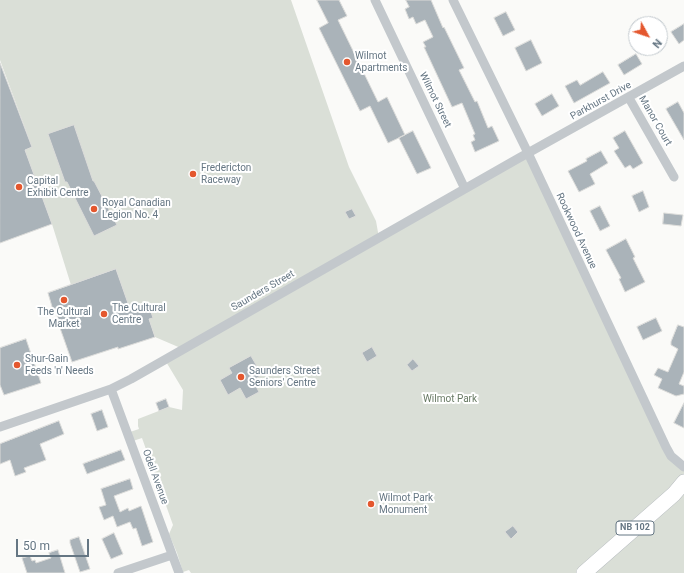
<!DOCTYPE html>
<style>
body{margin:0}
#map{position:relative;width:684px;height:573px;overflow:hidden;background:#fafaf8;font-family:Roboto,sans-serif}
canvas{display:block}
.north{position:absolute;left:628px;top:16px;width:40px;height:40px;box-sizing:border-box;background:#fff;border:1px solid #c1c8cd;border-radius:50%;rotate:130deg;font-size:11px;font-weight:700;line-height:16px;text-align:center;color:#657683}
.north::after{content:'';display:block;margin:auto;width:14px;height:18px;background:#e4572e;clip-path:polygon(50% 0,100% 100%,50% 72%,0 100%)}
.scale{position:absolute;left:16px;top:539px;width:73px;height:18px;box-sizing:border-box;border:2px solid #657683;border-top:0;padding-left:5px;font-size:12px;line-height:14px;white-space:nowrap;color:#657683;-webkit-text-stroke:3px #fff;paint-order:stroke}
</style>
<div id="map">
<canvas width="684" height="573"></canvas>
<div class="north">N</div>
<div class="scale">50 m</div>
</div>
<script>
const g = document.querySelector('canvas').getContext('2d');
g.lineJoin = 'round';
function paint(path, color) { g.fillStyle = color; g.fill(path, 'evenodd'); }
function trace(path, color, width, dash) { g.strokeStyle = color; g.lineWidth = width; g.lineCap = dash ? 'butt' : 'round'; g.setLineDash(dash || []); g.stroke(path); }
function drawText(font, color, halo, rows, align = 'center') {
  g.font = font + ' Roboto,sans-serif'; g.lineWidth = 4; g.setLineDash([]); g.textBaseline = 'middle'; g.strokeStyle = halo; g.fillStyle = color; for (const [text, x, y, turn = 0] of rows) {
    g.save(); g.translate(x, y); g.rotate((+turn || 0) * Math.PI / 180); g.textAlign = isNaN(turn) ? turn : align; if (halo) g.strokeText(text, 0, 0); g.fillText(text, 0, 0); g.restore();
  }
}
paint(new Path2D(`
 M0,0H291L349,167L376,221L379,238L528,153L666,447L684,467V573H191L189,570L183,572L177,553L169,534L173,525L142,438L130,442L127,433L139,429L138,426V419L169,407L182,410L183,390L165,360L183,349L155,337L149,319L152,318L149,310L146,311L144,304L130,309L116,269L71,285L52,224L25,150L32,147L0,60Z`), '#dadfd7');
const building = new Path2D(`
 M317,0H339L347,16L338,20L378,102L387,97L405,135L388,143L370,106L360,111L319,28L328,23Z
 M406,0H431L443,28L444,27L464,68L459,70L475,102L477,101L488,128L492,126L499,141L475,152L471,142L475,140L473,135L475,134L462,103L452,107L424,47H426L423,42L433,37L425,20L416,24L413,17L409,19L405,9L409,7Z
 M506,12L515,30L503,36L494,18Z
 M684,24V40L679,44L671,32Z
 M531,40L542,63L526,71L515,48Z
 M636,54L642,64L624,75L618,65Z
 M0,63L32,147L25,150L52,224L0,243Z
 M603,72L610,83L574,103L565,86L577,80L580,85Z
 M552,94L559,106L542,116L535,104Z
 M678,102L684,113V140L666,109Z
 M74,125L93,181H94L117,225L94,236L67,182H65L48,134Z
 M413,131L431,168L417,174L399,138Z
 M625,131L643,163L633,169L630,165L625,168L614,151L619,148L613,138Z
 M601,151L608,163L590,174L595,184L579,192L568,171L587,161L586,159Z
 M643,191L649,207L639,212L632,196Z
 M600,206L610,226L600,231L590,211Z
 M352,209L356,216L349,219L345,212Z
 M664,213L683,215L681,226L663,224Z
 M626,239L635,257L633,258L645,282L625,292L619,279L621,278L606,250Z
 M116,269L130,309L144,304L146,311L150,309L153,318L149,319L155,337L118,349V347L72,362L60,328H61L55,309L53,310L48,293Z
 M656,318L662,331L643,340L637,327Z
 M678,325L684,327V372L679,384L684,386V394L676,396L658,388L662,379L654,375L658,368L668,372L678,349L671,345V342Z
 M26,339L41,383L4,395L0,385V348Z
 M372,347L377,356L367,362L362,353Z
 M251,356L262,375L253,380L259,392L246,399L240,388L228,395L220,380L232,373L229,368Z
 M413,359L419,366L412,371L407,365Z
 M166,399L169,407L159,411L156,403Z
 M684,403V428L674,423Z
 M102,410L108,427L97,431L91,414Z
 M59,421L64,434L40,444L46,460L24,468L26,472L15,476L10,460L0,464V444Z
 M121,450L125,460L87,474L83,464Z
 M130,479L133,489L114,496L120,512L128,508L129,511L141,506L153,542L142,546L136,528L133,529L130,522L117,527L113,516L104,520L99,507L106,505L101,489Z
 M513,526L518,532L511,539L505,532Z
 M114,533L123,554L111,559L102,539Z
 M79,537L90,569L80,572L70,543V540Z
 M58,550L65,573H27L22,558L30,556L32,561L35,560L36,563L51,558L49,553Z`);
paint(building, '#aab3b9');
trace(building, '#dcdcda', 1);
const primary = new Path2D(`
 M584,573L674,494L684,482`);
trace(primary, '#b5babe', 16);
trace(new Path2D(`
 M375,0L465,189
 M453,0L528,153L666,447L671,456L684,467
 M629,98L674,177
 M111,389L179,573
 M0,427L111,389L131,379L519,158L684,66
 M118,573L172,555`), '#c3c8cc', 9);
trace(primary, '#fff', 15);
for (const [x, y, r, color] of [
 [347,62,4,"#e4572e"],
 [193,174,4,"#e4572e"],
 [19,187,4,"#e4572e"],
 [94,209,4,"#e4572e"],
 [64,300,4,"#e4572e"],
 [104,314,4,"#e4572e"],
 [17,365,4,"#e4572e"],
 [241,377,4,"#e4572e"],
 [371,504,4,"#e4572e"]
]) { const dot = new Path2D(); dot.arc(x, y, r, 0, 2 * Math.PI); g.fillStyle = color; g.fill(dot); trace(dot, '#fff', 1.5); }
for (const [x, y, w] of [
 [635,528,38]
]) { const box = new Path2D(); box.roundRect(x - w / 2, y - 7, w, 14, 3); g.fillStyle = '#fff'; g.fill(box); trace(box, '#657683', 1); }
drawText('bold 9px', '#657683', null, [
 ["NB 102",635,528]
]);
drawText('10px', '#657683', '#fff', [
 ["Wilmot",355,56],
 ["Apartments",355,68],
 ["Fredericton",201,168],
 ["Raceway",201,180],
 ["Capital",27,181],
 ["Exhibit Centre",27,193],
 ["Royal Canadian",102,203],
 ["Legion No. 4",102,215],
 ["The Cultural",112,308],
 ["Centre",112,320],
 ["The Cultural",64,312,"center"],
 ["Market",64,324,"center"],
 ["Shur-Gain",25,359],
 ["Feeds 'n' Needs",25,371],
 ["Saunders Street",249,371],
 ["Seniors' Centre",249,383],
 ["Wilmot Park",379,498],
 ["Monument",379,510]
], 'left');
drawText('10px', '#657683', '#fff', [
 ["Wilmot Street",435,100,64],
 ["Parkhurst Drive",601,101,-29],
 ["Manor Court",655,121,60],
 ["Rookwood Avenue",576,231,65],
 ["Saunders Street",263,291,-30],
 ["Odell Avenue",155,477,70]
]);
drawText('10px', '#687a64', '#fff', [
 ["Wilmot Park",450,399]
]);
</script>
